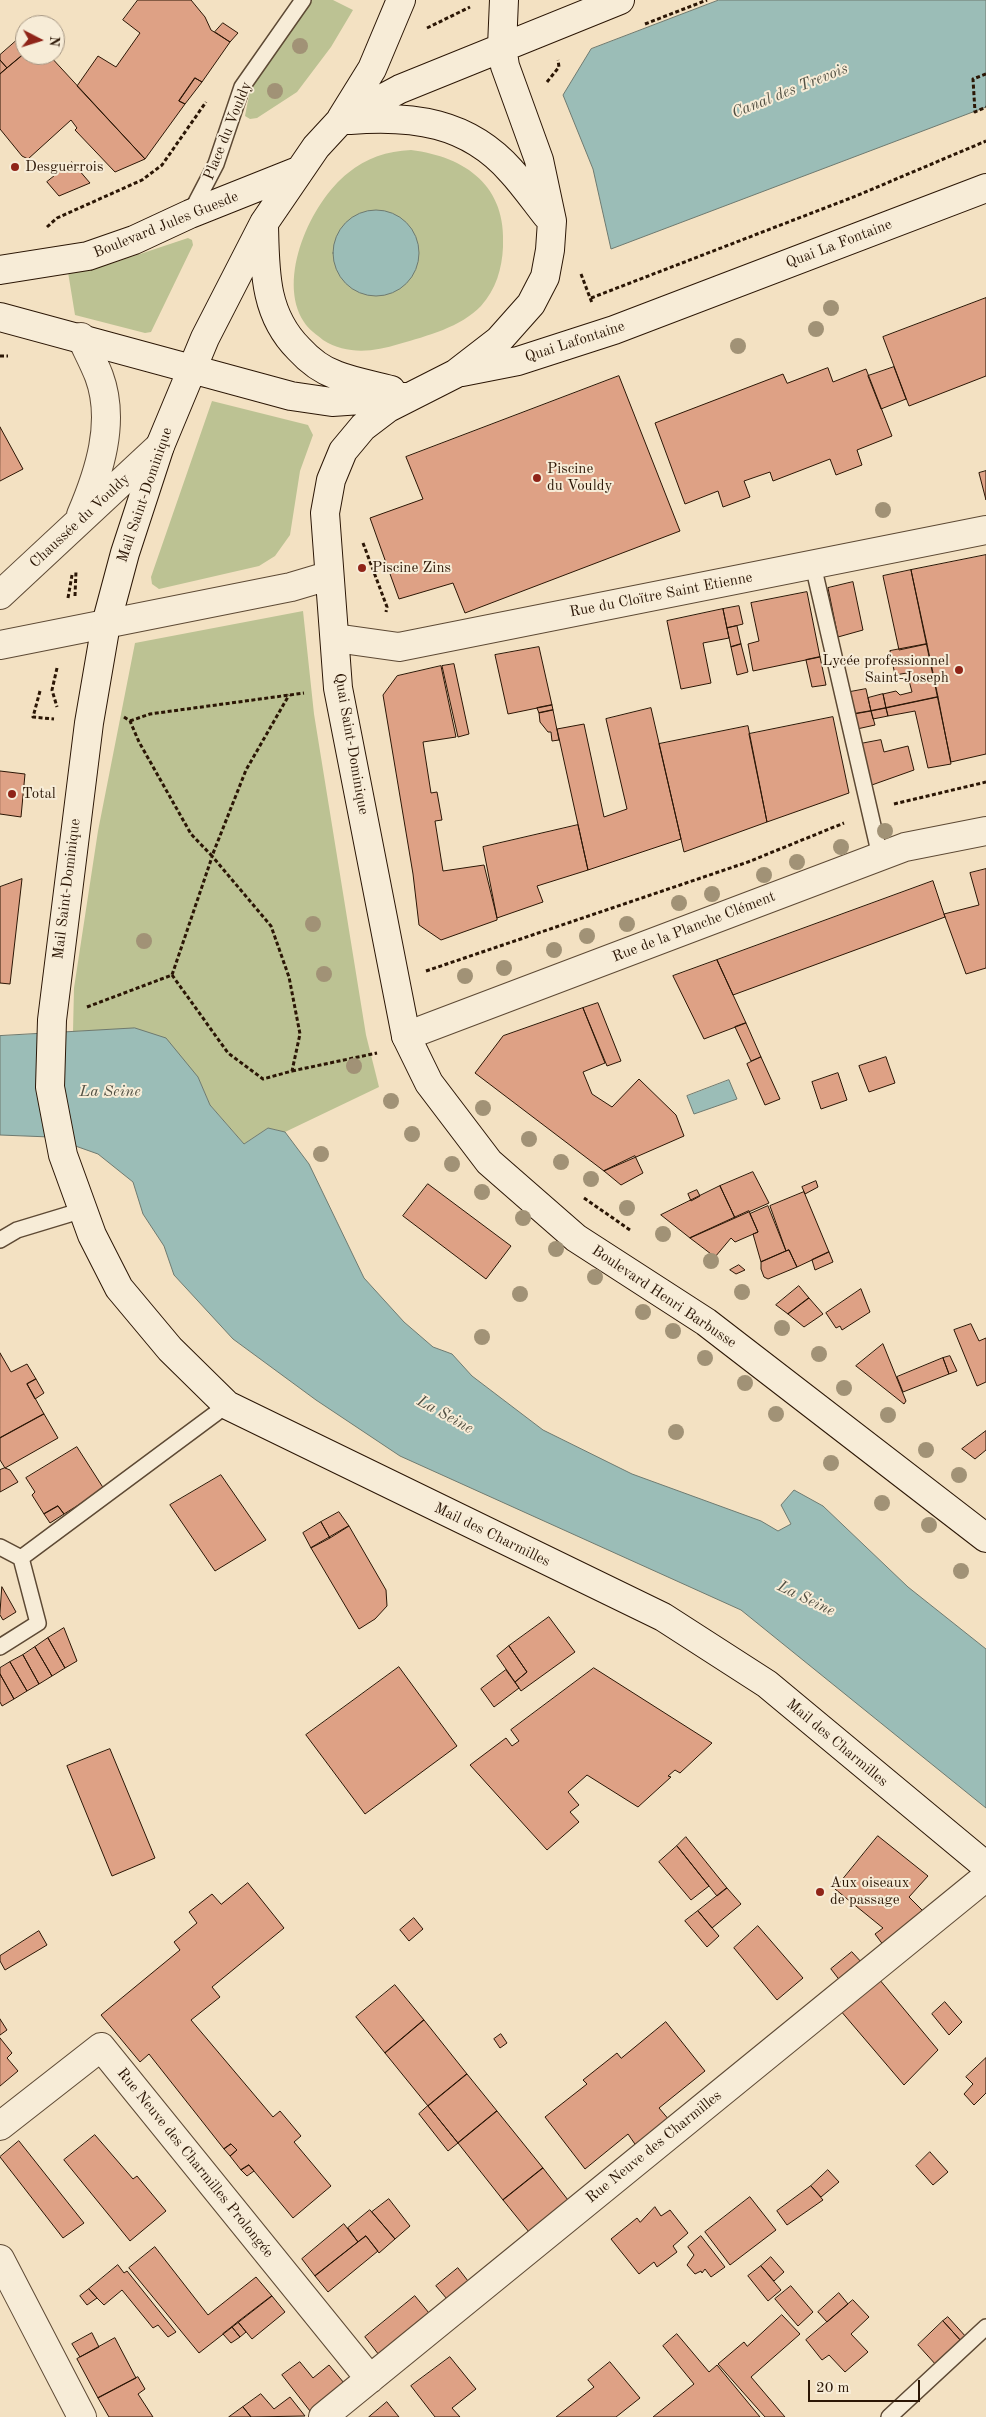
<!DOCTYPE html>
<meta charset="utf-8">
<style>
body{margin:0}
#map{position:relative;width:986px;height:2417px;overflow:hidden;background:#f3e1c2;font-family:"Old Standard TT",serif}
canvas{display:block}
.north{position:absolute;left:15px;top:15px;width:50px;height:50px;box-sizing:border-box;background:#f7ecd7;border:1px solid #a59683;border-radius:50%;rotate:95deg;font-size:14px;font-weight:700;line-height:20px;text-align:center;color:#2b1605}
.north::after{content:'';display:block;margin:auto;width:18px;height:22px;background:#8f2418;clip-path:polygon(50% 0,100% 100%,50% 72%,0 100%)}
.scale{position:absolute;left:808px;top:2380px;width:112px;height:22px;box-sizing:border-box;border:2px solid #2b1605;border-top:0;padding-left:6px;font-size:15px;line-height:18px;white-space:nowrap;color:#2b1605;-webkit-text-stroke:4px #f7ecd7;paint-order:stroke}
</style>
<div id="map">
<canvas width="986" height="2417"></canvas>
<div class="north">N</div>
<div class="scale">20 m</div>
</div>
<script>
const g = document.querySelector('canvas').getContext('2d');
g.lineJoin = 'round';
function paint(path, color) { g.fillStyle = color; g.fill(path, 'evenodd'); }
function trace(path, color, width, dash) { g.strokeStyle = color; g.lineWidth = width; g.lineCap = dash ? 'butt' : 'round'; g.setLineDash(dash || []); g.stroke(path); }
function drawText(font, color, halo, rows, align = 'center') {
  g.font = font + ' "Old Standard TT",serif'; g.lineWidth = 4; g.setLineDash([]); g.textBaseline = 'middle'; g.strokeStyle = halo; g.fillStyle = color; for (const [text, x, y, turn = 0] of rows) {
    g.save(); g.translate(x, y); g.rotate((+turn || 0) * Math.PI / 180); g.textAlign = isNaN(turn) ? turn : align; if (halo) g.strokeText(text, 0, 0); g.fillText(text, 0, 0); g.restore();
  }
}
paint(new Path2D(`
 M309,0H333L353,10L331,47L297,92L257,118L250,119L245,116L250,90Z
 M411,150C466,157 507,186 503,247C502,269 496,289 481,306C461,327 427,336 399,344C373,352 347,355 323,340C317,335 308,329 304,322C276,279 311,202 348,173C366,158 387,151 411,150Z
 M188,238L192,240L193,245L151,332L145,333L75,315L68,272L107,265Z
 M212,401L308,425L313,435L300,471L290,535L275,556L259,566L159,589L152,584L151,577Z
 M303,611L314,714L366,1035L379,1087L285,1132L268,1128L244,1144L210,1105L198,1077L92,1031L73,1032L74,988L98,831L135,643Z`), '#bcc293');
const water = new Path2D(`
 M719,0H986V107L611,249L593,169L563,95L591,49Z
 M333 253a43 43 0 1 1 86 0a43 43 0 1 1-86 0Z
 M135,1028L166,1038L198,1077L210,1105L244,1144L268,1128L285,1132L309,1164L364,1278L404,1322L433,1347L452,1354L472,1376L543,1430L632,1474L761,1521L778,1531L791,1524L781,1505L794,1490L823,1506L908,1587L986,1649V1808L741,1610L400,1456L316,1400L233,1339L174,1275L164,1246L143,1214L133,1182L98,1154L50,1137L0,1135V1036Z
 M729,1080L737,1099L694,1114L687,1096Z`);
paint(water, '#9bbdb7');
trace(water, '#6e7a70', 1);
const building = new Path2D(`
 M138,0H191L205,17L211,30L230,42L202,82L195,78L179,101L185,104L145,159L77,86L98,56L116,67L140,33L123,20Z
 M223,23L238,33L230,42L215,32Z
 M25,33V53L7,68L0,60V55Z
 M25,53V55H49L145,159L115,172L75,130L77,128L71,120L28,159L22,156L0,129V74Z
 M0,60L7,68L0,74Z
 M195,78L202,82L185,104L179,101Z
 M72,162L90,183L59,196L47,182Z
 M986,298V376L909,406L883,337Z
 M894,367L906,399L881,409L868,376Z
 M828,368L833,382L866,369L892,436L857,450L862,465L836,475L830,459L773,481L770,472L744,481L750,497L723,507L718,491L685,504L655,423L783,374L787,383Z
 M619,376L680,531L465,613L453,583L399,599L370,518L423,499L406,457Z
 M0,427L23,469L0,481Z
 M986,471V500L979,473Z
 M986,555V754L951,762L911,570Z
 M911,570L927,644L899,650L883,576Z
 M853,582L863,630L838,637L828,588Z
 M807,592L820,657L753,671L748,644L759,641L751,603Z
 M739,606L743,624L727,628L723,609Z
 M723,609L729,638L703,643L711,683L681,689L667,621Z
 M737,626L741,644L731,647L727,628Z
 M741,644L748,672L737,675L731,647Z
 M927,644L938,697L886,708L883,694L896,691L900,695L912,692L907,673L895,675L890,651Z
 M539,647L552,705L508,714L495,655Z
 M820,657L826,685L812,687L806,660Z
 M454,664L469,734L458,737L442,666Z
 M441,666L456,737L423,742L431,793L437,792L442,820L435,821L443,871L484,865L497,918V920L441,940L419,925L413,874L383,695L397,676Z
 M866,689L871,711L854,714L850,692Z
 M883,694L886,708L871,711L868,698Z
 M938,697L951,764L928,768L915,711L888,716L886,708Z
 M552,705L553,710L539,713L537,708Z
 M651,708L681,839L588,870L557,729L584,724L604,817L627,809L606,719Z
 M886,708L888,716L873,719L871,711Z
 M553,710L559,740L552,741L551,732H548L540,722L539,713Z
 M871,711L875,725L857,729L854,714Z
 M833,717L849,793L767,822L749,734Z
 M748,726L767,822L684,852L659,744Z
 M881,740L884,752L908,746L914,770L869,786L860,744Z
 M0,771L25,774L21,817L0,814Z
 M578,825L588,870L537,886L543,902L497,918L483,847Z
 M986,869V968L966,974L944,914L979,905L970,873Z
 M22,879L10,984L0,983V887Z
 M933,881L945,917L733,995L717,960Z
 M717,960L746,1023L704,1039L673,976Z
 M598,1003L621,1061L607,1066L583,1008Z
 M583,1008L605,1063L583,1072L592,1094L612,1107L639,1079L676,1115L684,1136L604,1171L475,1073L503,1036Z
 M746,1023L761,1057L751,1061L735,1027Z
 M761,1057L780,1099L765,1105L747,1064Z
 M886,1057L895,1083L869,1092L859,1066Z
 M838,1073L847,1100L821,1109L812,1082Z
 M635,1156L643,1173L621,1185L604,1171Z
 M753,1172L769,1203L735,1218L720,1186Z
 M816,1181L818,1187L805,1194L802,1187Z
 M428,1184L511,1246L486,1279L403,1216Z
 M720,1186L735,1218L690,1238L661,1215Z
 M697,1190L700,1196L691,1201L688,1194Z
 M804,1192L829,1252L797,1267L789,1250L786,1251L770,1206Z
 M768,1206L786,1251L761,1262L753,1234L758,1232L750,1214Z
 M749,1211L758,1232L735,1242L731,1238L715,1257L690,1238Z
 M789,1250L797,1267L768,1279L764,1277L761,1269V1262Z
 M829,1252L833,1262L815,1270L812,1260Z
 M739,1265L745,1270L736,1274L730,1270Z
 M799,1286L809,1298L788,1314L776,1305Z
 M861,1289L870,1312L842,1330L840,1326L836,1328L826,1313Z
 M809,1298L823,1314L804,1327L788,1314Z
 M971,1324L979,1341L986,1338V1382L977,1386L954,1330Z
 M883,1344L906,1401L904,1404L856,1366Z
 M0,1353L11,1372L27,1364L36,1379L27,1384L44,1414L0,1438Z
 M950,1356L957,1371L949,1374L943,1358Z
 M943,1358L949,1374L903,1392L897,1377Z
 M36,1379L44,1393L35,1399L27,1384Z
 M44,1414L58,1438L5,1468L0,1460V1438Z
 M986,1431V1450L975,1459L962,1449Z
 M77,1447L104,1489L64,1514L58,1506L44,1514L32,1495L35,1492L26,1478Z
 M5,1468L10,1470L18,1482L0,1492V1470Z
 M221,1475L266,1540L215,1571L170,1505Z
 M58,1506L64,1514L50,1523L44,1514Z
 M339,1512L349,1526L330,1538L321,1522Z
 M321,1522L330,1538L311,1548L303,1533Z
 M349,1526L386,1590L387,1606L375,1619L359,1629L311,1548Z
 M2,1587L16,1612L3,1620L0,1615Z
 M549,1617L575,1652L521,1691L515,1682L527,1672L509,1646Z
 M64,1628L77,1661L65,1668L48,1638Z
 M48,1638L65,1668L52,1676L35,1647Z
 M509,1646L527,1672L515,1682L497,1656Z
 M35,1647L52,1676L39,1684L23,1655Z
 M23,1655L39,1684L27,1691L10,1662Z
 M10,1662L27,1691L14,1699L0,1674V1668Z
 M399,1667L457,1746L365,1814L306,1735Z
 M594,1668L712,1743L680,1773L675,1770L668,1776L671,1777L638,1807L587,1775L568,1792L579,1805L570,1812L579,1822L547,1850L470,1765L506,1738L512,1746L519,1741L511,1730Z
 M506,1670L519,1688L494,1707L481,1689Z
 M0,1674L14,1699L2,1706L0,1702Z
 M110,1749L155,1858L112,1876L67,1766Z
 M878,1836L928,1876L909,1897L925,1913L884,1946L875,1934L883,1928L835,1889Z
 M686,1837L727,1888L717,1896L677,1846Z
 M677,1846L709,1886L691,1900L659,1862Z
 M248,1883L284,1928L212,1987L220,1997L191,2020L273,2117L280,2111L301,2136L294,2142L331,2186L293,2218L249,2165L241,2170L230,2156L237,2150L231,2144L224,2149L149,2054L140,2062L101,2015L180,1950L174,1942L197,1923L189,1912L212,1894L221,1904Z
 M727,1888L741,1904L712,1928L698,1911Z
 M698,1911L719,1936L707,1947L685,1921Z
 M414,1918L423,1929L409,1941L400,1930Z
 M758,1926L803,1978L777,2000L734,1948Z
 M39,1931L47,1945L5,1970L0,1961V1956Z
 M852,1952L863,1964L841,1982L831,1969Z
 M879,1979L938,2050L904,2085L840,2010Z
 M395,1985L424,2020L385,2053L356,2017Z
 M945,2002L962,2022L949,2035L932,2014Z
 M0,2019L7,2030L0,2035Z
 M424,2020L467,2074L428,2106L385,2053Z
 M666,2022L705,2071L659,2108L670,2121L637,2147L628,2134L585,2169L545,2117L587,2084L583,2080L617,2053L621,2058Z
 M501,2034L507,2043L500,2048L494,2039Z
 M0,2038L12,2053L7,2058L18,2071L0,2086Z
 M986,2058V2093L974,2105L964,2094L973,2084L966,2077Z
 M467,2074L497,2111L458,2143L428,2106Z
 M428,2106L458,2143L448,2151L419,2114Z
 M497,2111L543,2168L503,2200L458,2143Z
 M95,2135L133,2179L137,2176L166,2211L130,2241L64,2160Z
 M19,2141L84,2223L63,2238L0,2157Z
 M231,2144L237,2150L230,2156L224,2149Z
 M930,2152L948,2172L933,2185L916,2166Z
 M249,2165L254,2171L247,2176L241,2170Z
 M543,2168L568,2200L529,2232L503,2200Z
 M828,2170L839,2182L821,2197L811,2186Z
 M811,2186L823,2200L787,2225L777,2211Z
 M750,2197L776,2230L730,2265L705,2232Z
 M389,2199L410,2226L395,2239L372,2212Z
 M655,2207L661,2216L670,2210L688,2233L673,2246L677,2252L657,2267L654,2262L639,2274L611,2239L637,2218L640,2222Z
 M370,2210L395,2239L379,2253L366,2236L358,2242L348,2228Z
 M344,2224L358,2242L315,2276L302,2259Z
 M366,2236L378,2251L328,2292L315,2276Z
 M701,2236L725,2267L711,2277L705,2269L702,2273L701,2271L695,2274L687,2265L694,2255L688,2247Z
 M155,2247L208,2315L256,2277L272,2296L199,2353L129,2268Z
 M771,2257L784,2272L774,2281L761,2266Z
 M118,2265L124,2273L127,2271L176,2332L168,2337L158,2325L153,2328L122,2290L104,2305L97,2298L89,2289Z
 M761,2266L781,2290L768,2301L748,2276Z
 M458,2268L468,2281L447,2299L436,2286Z
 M791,2286L813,2312L798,2326L775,2299Z
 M89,2289L97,2298L87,2305L80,2296Z
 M839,2293L848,2304L827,2322L818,2312Z
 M272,2296L285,2312L252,2339L238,2322Z
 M415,2296L429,2313L379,2355L365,2337Z
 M853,2300L869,2317L851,2334L868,2352L845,2372L829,2355L822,2360L806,2340Z
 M782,2315L800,2334L751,2377L785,2417H765L718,2364L744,2342L747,2346Z
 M948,2317L967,2338L962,2342L943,2321Z
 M943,2321L962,2342L937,2366L918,2345Z
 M238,2322L246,2332L240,2337L232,2327Z
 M232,2327L240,2337L231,2343L223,2334Z
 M92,2333L99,2347L80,2357L72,2344Z
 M677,2334L709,2372L717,2365L760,2417H653L694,2384L663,2346Z
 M115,2338L136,2378L98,2398L77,2359Z
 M450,2357L476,2389L452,2408L460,2417H435L411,2386Z
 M300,2362L313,2378L329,2365L344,2383L310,2411L282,2375Z
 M610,2362L640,2398L616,2417H556L594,2387L588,2380Z
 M138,2377L145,2389L138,2394L153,2417H109L98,2398Z
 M261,2394L274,2409L290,2397L305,2416L251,2417L243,2407Z
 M387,2402L399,2417H369Z
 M243,2407L251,2417H229Z`);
paint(building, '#dea185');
trace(building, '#2b1605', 1);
const service = new Path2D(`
 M190,214L216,164L242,87L303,0
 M813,565L880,856
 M0,1240L17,1230L83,1210
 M0,1547L21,1558L227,1405
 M0,1647L38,1623L21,1558
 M889,2417L986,2327`);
const minor = new Path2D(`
 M335,638L399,647L986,530
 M406,1036L905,847L986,831
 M0,2126L101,2047L370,2379
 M0,2259L82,2417
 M323,2417L986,1877`);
const tertiary = new Path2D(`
 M81,515C99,473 116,422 99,376C94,363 87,350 81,337
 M0,595L160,446
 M0,645L291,587L328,576`);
const secondary = new Path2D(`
 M504,0L502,47L505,66L539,160L552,221L550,250L545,277L531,304L499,340L455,374L388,408L363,427L343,451L331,480L325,513L338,688L406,1036L429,1083L489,1162L576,1238L706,1322L986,1538
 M620,0L400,89L340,121L316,147L264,223L205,338L160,446L125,553L106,624L89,723L52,1020L50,1087L63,1155L92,1235L119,1288L170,1349L227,1405L663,1617L767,1684L986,1866
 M341,119L372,69L401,0
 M350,120C412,115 468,122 511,171C524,185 535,201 547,216
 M264,224C265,271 264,314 299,349C309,360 322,370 336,375C354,382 373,385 391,390
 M0,270L88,256L134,240L190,214L298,171
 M0,317L291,396L332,402L405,397
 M462,372L518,361L614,330L986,188`);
trace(service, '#5d4934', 18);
trace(minor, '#5d4934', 30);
trace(tertiary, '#5d4934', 30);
trace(secondary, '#2b1605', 30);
trace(new Path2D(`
 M645,24L707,0
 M427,28L470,7
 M986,74L973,79L975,112L986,107
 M547,82L559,67L558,60
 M47,227L57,218L142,180L162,165L206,102
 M581,274L592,303
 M591,298L856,196L986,141
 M0,356H8
 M363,543L387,607L386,612
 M75,596L76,571
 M68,598L72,575
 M57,668L52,690L57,707
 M40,691L33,717L54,719
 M124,717L130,721L139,742L191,834L212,856L246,770L289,695
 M130,721L150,714L304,693
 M894,804L986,782
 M426,971L748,862L844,823
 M172,975L228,1053L263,1079L292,1071L300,1034L289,977L271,926L212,856
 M87,1007L172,975L212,857
 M292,1071L377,1053
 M584,1198L630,1230`), '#2b1605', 3, [4, 2.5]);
trace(service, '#f7ecd7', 15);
trace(minor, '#f7ecd7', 28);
trace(tertiary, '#f7ecd7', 28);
trace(secondary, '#f7ecd7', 28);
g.fillStyle = '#a19276';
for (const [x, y] of [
 [300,46],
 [275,91],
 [831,308],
 [816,329],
 [738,346],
 [883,510],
 [885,831],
 [841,847],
 [797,862],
 [764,875],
 [712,894],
 [679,903],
 [313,924],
 [627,924],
 [587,936],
 [144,941],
 [554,950],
 [504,968],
 [324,974],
 [465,976],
 [354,1066],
 [391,1101],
 [483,1108],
 [412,1134],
 [529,1139],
 [321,1154],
 [561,1162],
 [452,1164],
 [591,1179],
 [482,1192],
 [627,1208],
 [523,1218],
 [663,1234],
 [556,1249],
 [711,1261],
 [595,1277],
 [742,1292],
 [520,1294],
 [643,1312],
 [782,1328],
 [673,1331],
 [482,1337],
 [819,1354],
 [705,1358],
 [745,1383],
 [844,1388],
 [776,1414],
 [888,1415],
 [676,1432],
 [926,1450],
 [831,1463],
 [959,1475],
 [882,1503],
 [929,1525],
 [961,1571]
]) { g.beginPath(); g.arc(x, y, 8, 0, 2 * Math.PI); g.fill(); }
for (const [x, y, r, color] of [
 [15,167,5,"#8f2418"],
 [537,478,5,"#8f2418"],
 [362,568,5,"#8f2418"],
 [959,670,5,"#8f2418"],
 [12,794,5,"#8f2418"],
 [820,1892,5,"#8f2418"]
]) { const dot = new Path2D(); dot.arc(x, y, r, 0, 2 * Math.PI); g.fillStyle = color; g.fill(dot); trace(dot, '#f7ecd7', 2); }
drawText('15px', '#2b1605', '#f7ecd7', [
 ["Place du Vouldy",228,131,-68],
 ["Boulevard Jules Guesde",166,225,-22],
 ["Quai La Fontaine",839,244,-21],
 ["Quai Lafontaine",575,342,-18],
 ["Mail Saint-Dominique",145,495,-71],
 ["Chaussée du Vouldy",80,521,-43],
 ["Rue du Cloïtre Saint Etienne",661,595,-11],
 ["Quai Saint-Dominique",351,744,80],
 ["Mail Saint-Dominique",67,889,-83],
 ["Rue de la Planche Clément",694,927,-21],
 ["Boulevard Henri Barbusse",664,1297,34],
 ["Mail des Charmilles",492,1535,26],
 ["Mail des Charmilles",837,1743,40],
 ["Rue Neuve des Charmilles",654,2147,-39],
 ["Rue Neuve des Charmilles Prolongée",195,2163,51]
]);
drawText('15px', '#2b1605', '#f7ecd7', [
 ["Desguerrois",25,167],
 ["Piscine",547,469],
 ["du Vouldy",547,486],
 ["Piscine Zins",372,568],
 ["Lycée professionnel",949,661,"right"],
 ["Saint-Joseph",949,678,"right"],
 ["Total",22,794],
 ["Aux oiseaux",830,1883],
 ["de passage",830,1900]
], 'left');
drawText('italic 16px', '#525043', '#f7ecd7', [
 ["Canal des Trevois",790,91,-22],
 ["La Seine",110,1092],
 ["La Seine",445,1415,29],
 ["La Seine",806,1599,26]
]);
</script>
